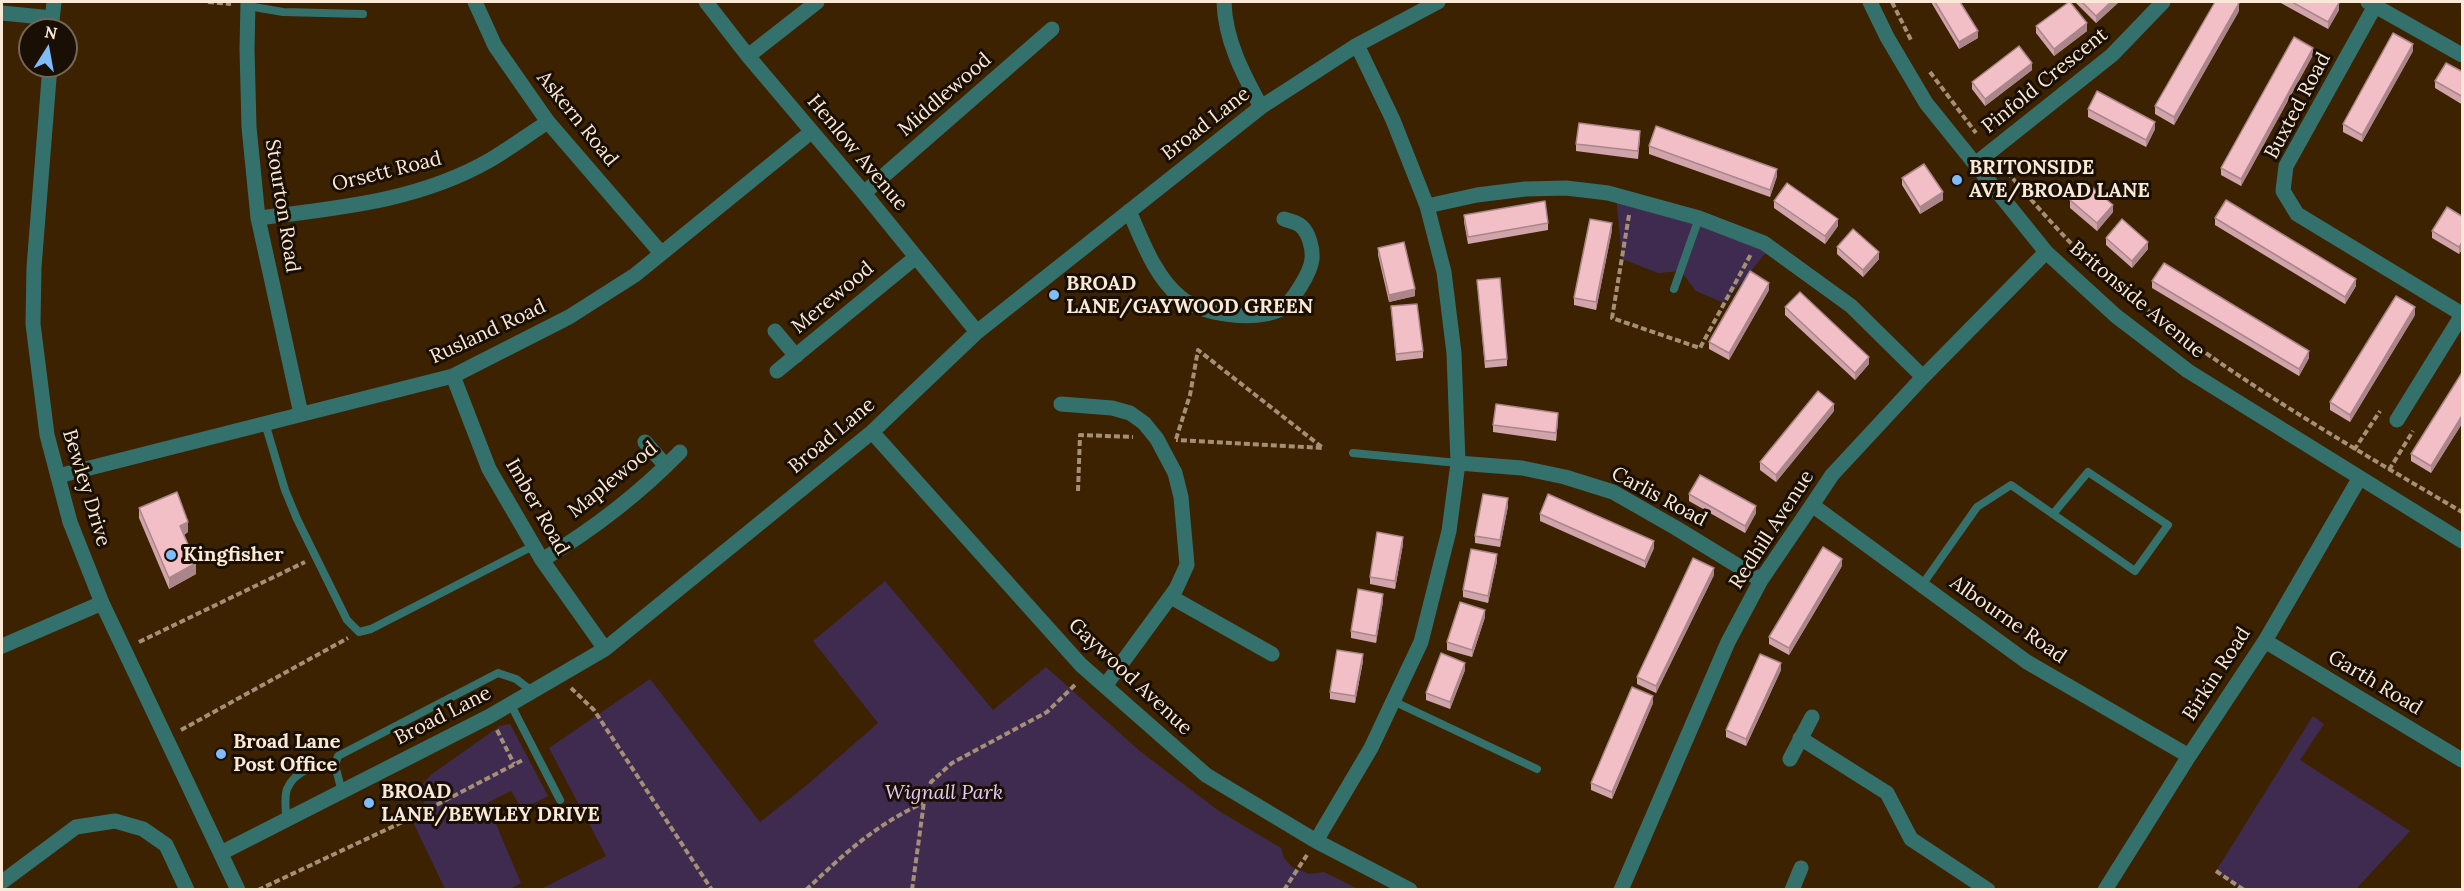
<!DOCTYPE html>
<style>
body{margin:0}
#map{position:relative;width:2464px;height:891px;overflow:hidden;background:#3c2201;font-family:Lora,serif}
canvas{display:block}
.frame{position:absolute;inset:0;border:3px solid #fbe9d8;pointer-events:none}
.north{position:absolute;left:18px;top:18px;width:60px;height:60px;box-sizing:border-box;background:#1a0f04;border:2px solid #746659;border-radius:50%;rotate:11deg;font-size:16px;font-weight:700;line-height:24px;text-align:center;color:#fbe9d8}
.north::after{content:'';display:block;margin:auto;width:21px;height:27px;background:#7ebdf9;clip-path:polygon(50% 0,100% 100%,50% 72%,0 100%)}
</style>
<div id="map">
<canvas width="2464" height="891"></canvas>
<div class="frame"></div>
<div class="north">N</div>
</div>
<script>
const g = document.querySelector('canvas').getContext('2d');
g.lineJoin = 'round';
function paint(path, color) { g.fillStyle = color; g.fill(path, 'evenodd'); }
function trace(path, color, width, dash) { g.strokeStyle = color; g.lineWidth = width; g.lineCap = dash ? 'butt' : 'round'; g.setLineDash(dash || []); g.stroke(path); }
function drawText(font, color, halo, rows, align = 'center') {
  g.font = font + ' Lora,serif'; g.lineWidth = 6; g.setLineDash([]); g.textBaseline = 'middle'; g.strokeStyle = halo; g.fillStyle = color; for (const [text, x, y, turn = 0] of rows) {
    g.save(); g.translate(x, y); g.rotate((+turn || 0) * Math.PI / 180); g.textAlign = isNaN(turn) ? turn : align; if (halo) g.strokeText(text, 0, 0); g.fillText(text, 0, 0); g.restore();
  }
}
paint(new Path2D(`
 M1616,195L1770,248L1724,303L1696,291L1681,271L1658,273L1622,259Z
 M885,581L993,710L1046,667L1141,752L1219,811L1281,848L1284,858L1292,867L1310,874L1324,872L1358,889H541L606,856L549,748L650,679L760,822L807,785L878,723L813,641Z
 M2313,716L2324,724L2300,760L2410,831L2356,889H2243L2216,871Z
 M510,724L548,796L522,809L511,791L487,803L521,883L510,889H445L411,818L427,809L418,789L432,774L500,726Z`), '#3f2b50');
trace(new Path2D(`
 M208,2L231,4
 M1892,2L1911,40
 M1930,72L1976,133
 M2007,172C2037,206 2066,241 2100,271C2210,366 2338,439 2462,512
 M1629,215L1612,318L1700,348L1751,254
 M1176,439L1190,395L1198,350L1323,448L1176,440
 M2354,450L2380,411
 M2389,470L2413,431
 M1078,491L1080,435L1133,437
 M139,642L305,562
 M571,688L594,710L712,890
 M181,730L348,638
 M497,730L514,764
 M2216,871L2244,890
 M258,890L411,818L523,760
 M806,890C845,853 874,826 923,803
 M912,890L924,802L931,782L952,763L1047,712L1077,683
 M1284,890L1307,855`), '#a58f77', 4, [6, 3]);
trace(new Path2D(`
 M248,6L283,12L363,14
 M1674,289L1699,218
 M265,423L285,490L297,519L347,620L359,632L371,629L533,546
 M1353,453L1458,463
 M1922,585L1977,507L2011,485L2135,571L2168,525L2088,472L2053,514
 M1393,701L1537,769
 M511,705L560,800
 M342,792L335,765L338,756L498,673L516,679L533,692
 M286,818C286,810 284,797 287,789C294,772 317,762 335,765`), '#35716c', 8);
trace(new Path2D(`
 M248,2L247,49L249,127L258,218L301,414
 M475,2L495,46L548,122L661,253
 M706,2L748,56L864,193L977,332
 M1224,2C1225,40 1243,74 1261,107
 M1870,2L1887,37L1926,103L2046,252L2116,316L2188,371L2462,541
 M2368,2L2462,55
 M2375,6L2286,166L2283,191L2297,214L2462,314
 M2,13L52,18
 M748,56L817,2
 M1975,164L2112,55L2163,2
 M864,193L1052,29
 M1427,206L1477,195L1525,189L1566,188L1608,193L1699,218L1764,243L1851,306L1923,377
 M1129,211C1142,240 1155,277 1180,297C1202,315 1255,322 1281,309C1292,303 1311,272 1312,259C1313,249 1309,233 1301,226C1297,222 1289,221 1284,219
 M258,218C338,208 419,201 490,160C510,148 529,134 548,122
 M775,331L796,356
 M777,371L916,257
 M453,376L489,469L542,560L605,649
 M1061,404L1112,408L1130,413L1144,423L1157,439L1175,473L1181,497L1187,565L1176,589L1105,686
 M2397,420L2462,315
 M872,432L1081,665L1206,775L1316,841L1410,890
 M645,442L666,466
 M1458,463L1522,468L1565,477L1613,492L1676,528L1761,580
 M58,476L453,376L569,317L635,275L811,132
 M1812,505L2027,662L2189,756
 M542,560C592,530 639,494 680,452
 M1171,597L1272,654
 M2265,641L2462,760
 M2,646L102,603
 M1800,738L1887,793L1911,839L1988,890
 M1790,759L1812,717
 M1316,841L1371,748L1421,642L1449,531L1458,463L1454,353L1444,272L1427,206L1393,120L1357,45
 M221,853L490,716L605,649L872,432L977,332L1261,107L1357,45L1438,2
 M2,882L76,827L115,821L143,829L166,845L187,890
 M1621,890L1728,642L1761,580L1812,505L1832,475L1923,377L2046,252
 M1792,890L1801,868
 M2105,890L2189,756L2265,641L2359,479`), '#35716c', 15);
trace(new Path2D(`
 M51,30L54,2
 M50,66L34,267L33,324L47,435L70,522L102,603L238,890`), '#35716c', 15);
paint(new Path2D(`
 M1931,2H1960L1978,38L1959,49Z
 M2076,2H2119L2096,23L2076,3Z
 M2279,2H2337L2339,10L2328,29Z
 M2239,11L2174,125L2155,114V106Z
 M2036,26L2087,31L2054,56L2036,33Z
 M2413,51L2362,142L2343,132V124Z
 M2313,55L2241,186L2221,175V168Z
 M2032,70L1985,106L1972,89V82Z
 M2463,72V105L2435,88V81Z
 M2088,109L2155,129L2146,147L2088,117Z
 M1640,138L1638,159L1576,151V144Z
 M1649,146L1777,176L1770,197L1649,154Z
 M1902,178L1943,200L1920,214L1902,185Z
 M2070,200L2113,212L2097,231L2070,208Z
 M1774,201L1838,226L1825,244L1774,208Z
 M1464,215L1548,223V230L1468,244L1464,222Z
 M2215,218L2356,286L2345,304L2215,225Z
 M1612,230L1596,310L1574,305V298Z
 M2432,231L2463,248L2459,254L2432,238Z
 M2106,238L2148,249L2132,268L2106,245Z
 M1837,247L1879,259L1863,277L1837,254Z
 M1378,248L1415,296L1389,302L1378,255Z
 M1477,280L1507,359V366L1485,368Z
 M2152,281L2309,358L2299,376L2152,288Z
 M1769,290L1729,360L1709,349V342Z
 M1391,306L1423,351V358L1396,361Z
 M1785,307L1869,364L1855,380L1785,315Z
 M2415,315L2350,422L2330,410V402Z
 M2463,371V422L2431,473L2411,461V454Z
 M1834,411L1776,482L1760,470V462Z
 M1558,420L1556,441L1493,432V425Z
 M1689,494L1756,513L1745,533L1689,501Z
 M1508,506L1500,547L1475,543V536Z
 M139,508L188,532L184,535L196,574L169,589L139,518Z
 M1540,514L1654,548L1645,568L1540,521Z
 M1403,544L1395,589L1370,584V577Z
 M1497,561L1488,603L1463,597V590Z
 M1842,566L1789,655L1769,644V637Z
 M1714,575L1656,693L1637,684V677Z
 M1383,601L1376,643L1351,638V631Z
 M1485,617L1472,657L1447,650V642Z
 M1363,661L1355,703L1330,699V692Z
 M1465,670L1450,709L1426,700V693Z
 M1781,670L1746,746L1726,737V730Z
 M1653,703L1612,799L1591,790V783Z`), '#d1a4ab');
paint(new Path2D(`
 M2111,2H2119L2096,23V16Z
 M2239,3V11L2174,125V117Z
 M2339,3V10L2328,29V22Z
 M2087,23V31L2054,56V49Z
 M1978,31V38L1959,49V42Z
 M2413,44V51L2362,142V135Z
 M2313,48V55L2241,186V179Z
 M2032,63V70L1985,106V99Z
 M2155,122V129L2146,147V140Z
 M1777,169V176L1770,197V190Z
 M1943,192V200L1920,214V207Z
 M2113,205V212L2097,231V223Z
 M1838,219V226L1825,244V236Z
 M1612,223V230L1596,310V302Z
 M2463,241V248L2459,254V247Z
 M2148,242V249L2132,268V261Z
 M1879,252V259L1863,277V270Z
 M2356,279V286L2345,304V297Z
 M1769,283V290L1729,360V353Z
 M1415,289V296L1389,302V295Z
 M2415,307V315L2350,422V415Z
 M2309,351V358L2299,376V369Z
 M1869,357V364L1855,380V373Z
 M1834,404V411L1776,482V475Z
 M1558,413V420L1556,441V433Z
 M2463,414V422L2431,473V466Z
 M1508,498V506L1500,547V540Z
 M1756,506V513L1745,533V526Z
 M188,522V532L180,536V526Z
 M1403,537V544L1395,589V581Z
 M1654,541V548L1645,568V561Z
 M1497,554V561L1488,603V596Z
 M1842,559V566L1789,655V648Z
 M196,563V574L169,589V578Z
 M1714,568V575L1656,693V686Z
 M1383,594V601L1376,643V636Z
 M1485,610V617L1472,657V650Z
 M1363,654V661L1355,703V696Z
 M1465,663V670L1450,709V702Z
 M1781,663V670L1746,746V739Z
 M1653,696V703L1612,799V792Z`), '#aa868b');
const building = new Path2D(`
 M1935,2H1960L1978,31L1959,42Z
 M2069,2H2070L2087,23L2054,49L2036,26Z
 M2082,2H2111L2096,16Z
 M2215,2H2236L2239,3L2174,117L2155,106Z
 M2292,2H2337L2339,3L2328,22Z
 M2393,33L2413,44L2362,135L2343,124Z
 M2294,37L2313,48L2241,179L2221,168Z
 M2019,46L2032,63L1985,99L1972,82Z
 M2446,63L2463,72V97L2435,81Z
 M2097,91L2155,122L2146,140L2088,109Z
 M1579,123L1640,131L1638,151L1576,144Z
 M1656,126L1777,169L1770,190L1649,146Z
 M1924,164L1943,192L1920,207L1902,178Z
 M2086,182L2113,205L2097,223L2070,200Z
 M1787,183L1838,219L1825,236L1774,201Z
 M2226,200L2356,279L2345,297L2215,218Z
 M1545,201L1548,223L1468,237L1464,215Z
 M2447,207L2463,217V241L2459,247L2432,231Z
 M1590,219L1612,223L1596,302L1574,298Z
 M2122,219L2148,242L2132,261L2106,238Z
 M1853,229L1879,252L1863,270L1837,247Z
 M1404,242L1415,289L1389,295L1378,248Z
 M2164,263L2309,351L2299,369L2152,281Z
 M1750,271L1769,283L1729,353L1709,342Z
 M1500,278L1507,359L1485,361L1477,280Z
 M1800,292L1869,357L1855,373L1785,307Z
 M2396,296L2415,307L2350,415L2330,402Z
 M1417,304L1423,351L1396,354L1391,306Z
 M2463,371V414L2431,466L2411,454Z
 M1818,391L1834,404L1776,475L1760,462Z
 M1496,404L1558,413L1556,433L1493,425Z
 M1700,475L1756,506L1745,526L1689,494Z
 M177,492L188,522L180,526L196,563L169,578L139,508Z
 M1483,494L1508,498L1500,540L1475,536Z
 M1548,494L1654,541L1645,561L1540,514Z
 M1377,532L1403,537L1395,581L1370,577Z
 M1823,547L1842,559L1789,648L1769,637Z
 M1471,549L1497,554L1488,596L1463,590Z
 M1693,558L1714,568L1656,686L1637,677Z
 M1358,589L1383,594L1376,636L1351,631Z
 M1460,602L1485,610L1472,650L1447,642Z
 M1337,650L1363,654L1355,696L1330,692Z
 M1441,653L1465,663L1450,702L1426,693Z
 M1760,654L1781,663L1746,739L1726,730Z
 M1632,687L1653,696L1612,792L1591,783Z`);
paint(building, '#f3bfc7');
trace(building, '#aa868b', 1.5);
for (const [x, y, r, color] of [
 [1957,180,6,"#7ebdf9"],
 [1054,295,6,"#7ebdf9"],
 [171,555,6,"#7ebdf9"],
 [221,754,6,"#7ebdf9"],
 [369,803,6,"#7ebdf9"]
]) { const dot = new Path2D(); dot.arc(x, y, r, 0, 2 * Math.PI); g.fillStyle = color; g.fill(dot); trace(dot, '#1a0f04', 2); }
drawText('20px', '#fbe9d8', '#1a0f04', [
 ["Pinfold Crescent",2045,81,-39],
 ["Middlewood",945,95,-41],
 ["Buxted Road",2298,106,-62],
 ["Askern Road",577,119,51],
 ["Broad Lane",1206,124,-38],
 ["Henlow Avenue",857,153,50],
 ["Orsett Road",387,172,-14],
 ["Stourton Road",282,206,81],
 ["Merewood",833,298,-40],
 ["Britonside Avenue",2137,300,40],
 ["Rusland Road",488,332,-25],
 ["Broad Lane",832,436,-40],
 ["Maplewood",613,480,-39],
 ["Bewley Drive",86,488,73],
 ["Carlis Road",1659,497,28],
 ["Imber Road",537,507,60],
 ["Redhill Avenue",1772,530,-57],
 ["Albourne Road",2008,620,35],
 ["Birkin Road",2217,674,-57],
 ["Gaywood Avenue",1130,677,43],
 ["Garth Road",2375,683,31],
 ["Broad Lane",443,716,-27]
]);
drawText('bold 20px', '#fbe9d8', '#1a0f04', [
 ["BRITONSIDE",1969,168],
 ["AVE/BROAD LANE",1969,191],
 ["BROAD",1066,284],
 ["LANE/GAYWOOD GREEN",1066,307],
 ["Kingfisher",183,555],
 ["Broad Lane",233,742],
 ["Post Office",233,765],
 ["BROAD",381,792],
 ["LANE/BEWLEY DRIVE",381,815]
], 'left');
drawText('italic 20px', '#e3cbf9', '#1a0f04', [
 ["Wignall Park",944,793]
]);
</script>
